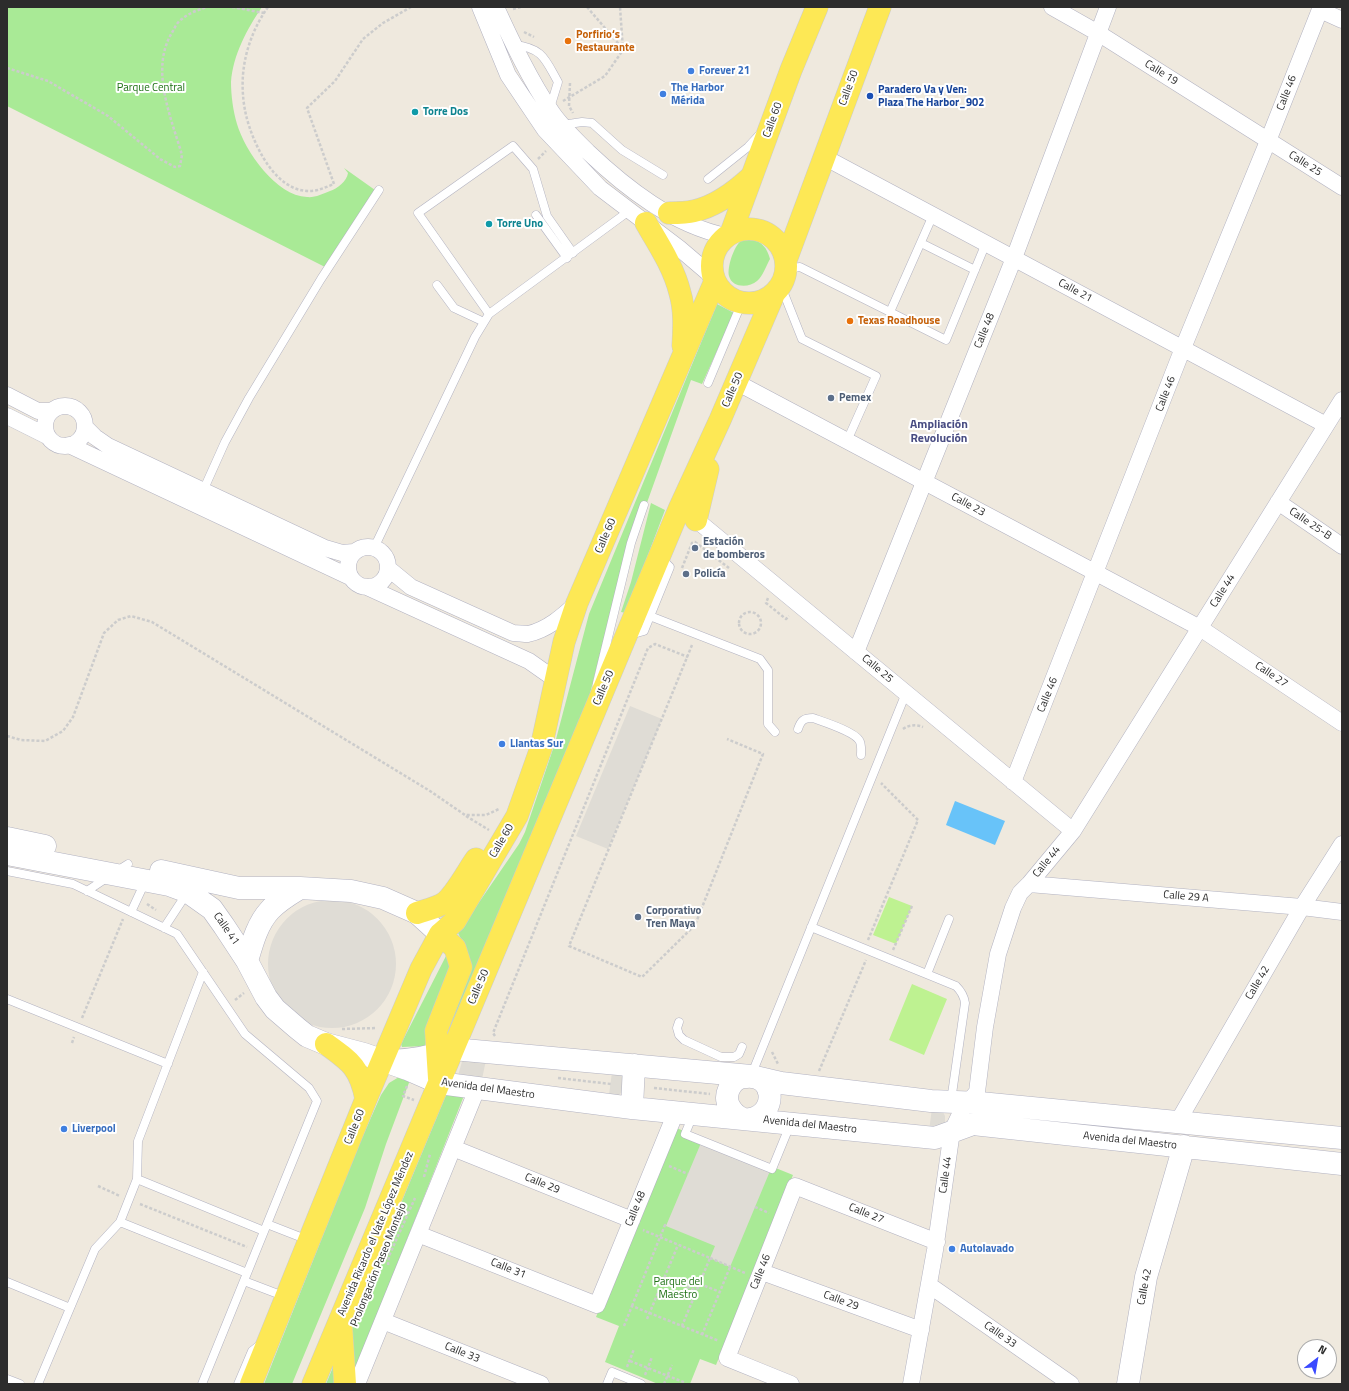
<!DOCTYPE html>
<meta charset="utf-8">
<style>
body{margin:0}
#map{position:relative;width:1349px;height:1391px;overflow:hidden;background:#efe9de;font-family:"Titillium Web",sans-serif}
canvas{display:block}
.frame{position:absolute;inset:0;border:8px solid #2c2c2c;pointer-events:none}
.north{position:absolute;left:1297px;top:1339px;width:40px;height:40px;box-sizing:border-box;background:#fff;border:1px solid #ababab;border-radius:50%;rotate:31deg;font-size:11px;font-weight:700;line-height:16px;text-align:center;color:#2c2c2c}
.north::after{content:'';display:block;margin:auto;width:14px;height:18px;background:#3b4aff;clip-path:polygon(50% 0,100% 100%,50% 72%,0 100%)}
</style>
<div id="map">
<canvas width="1349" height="1391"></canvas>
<div class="frame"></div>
<div class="north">N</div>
</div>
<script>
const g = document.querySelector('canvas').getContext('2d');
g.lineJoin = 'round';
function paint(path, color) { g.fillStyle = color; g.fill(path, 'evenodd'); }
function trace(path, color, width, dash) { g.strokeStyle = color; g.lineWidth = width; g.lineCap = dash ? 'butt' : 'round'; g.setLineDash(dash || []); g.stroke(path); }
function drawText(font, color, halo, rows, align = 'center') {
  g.font = font + ' "Titillium Web",sans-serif'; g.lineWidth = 4; g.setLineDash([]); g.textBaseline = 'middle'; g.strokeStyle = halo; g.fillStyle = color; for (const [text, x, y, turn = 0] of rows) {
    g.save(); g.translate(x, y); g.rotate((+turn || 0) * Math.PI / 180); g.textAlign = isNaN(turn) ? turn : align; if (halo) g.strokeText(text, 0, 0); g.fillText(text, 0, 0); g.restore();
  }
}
paint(new Path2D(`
 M7,7H262C247,29 233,55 231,82C231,95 233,111 237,124C245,151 276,196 307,197C314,198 323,194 330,191C337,189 347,181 348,173L344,168L375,190L325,267L7,106Z
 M750,239C762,241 767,248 770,259C766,266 763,276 757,281C749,288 732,288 729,276C727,267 734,246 741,241C743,240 747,239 750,239Z
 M717,304L734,313L702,384L691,380L616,589L588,702L452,1033L446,1035L462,941L458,933L519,844L525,832L555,743L589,614Z
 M651,503L665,510L626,613L621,612L631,582Z
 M446,956L448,957L454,972L425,1046L402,1047L401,1044Z
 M399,1077L410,1080L386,1144L365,1208L292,1384H264L358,1147L381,1095L389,1083Z
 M449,1093H465L350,1384H326L446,1095Z
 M674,1127L793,1175L716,1365L700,1359L690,1384H658L605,1362L619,1326L596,1317Z`), '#a9ea96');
paint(new Path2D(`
 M889,897L912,906L896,944L873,935Z
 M912,984L947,999L924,1055L889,1040Z`), '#bef291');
paint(new Path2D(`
 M630,706L662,719L608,849L576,836Z
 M268 964a64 64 0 1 1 128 0a64 64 0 1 1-128 0Z
 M463,1058L486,1060L481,1084L457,1079Z
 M612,1072L620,1074L623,1076L624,1091L617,1096L609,1095Z
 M932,1108L943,1112L945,1116V1123L929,1131Z
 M701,1143L770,1171L730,1267L710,1258L715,1246L666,1226Z`), '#dfdcd5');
paint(new Path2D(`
 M955,801L1005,821L995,845L946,825Z`), '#68c3f9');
const lane = new Path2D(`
 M514,45C543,48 545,59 558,82L550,108
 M562,125L582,122L592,123L622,150L663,175
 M708,179L748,147L760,134
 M536,215L567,258
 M921,243L975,270
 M786,269L800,267L946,340L986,243
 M437,285L454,308L484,322
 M781,286L802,339L876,376L847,441
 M890,312L933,215
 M489,314L418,213L513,146L533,169L547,216L573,253
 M708,383L742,302
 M203,491L225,442L249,398L321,279L379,190
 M374,548L475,337L489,314L629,211
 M637,611L760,659L768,670V724L775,732
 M630,635L644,631L670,567L660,557
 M597,683L631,543L644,505
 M798,729C801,720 804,718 813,718C824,722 853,731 859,740C862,744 861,750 861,755
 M7,871L73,884L177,934L245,1034L309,1088L317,1101L202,1384
 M117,871L128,864
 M87,891L108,877
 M131,912L145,882
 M811,927L956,986C961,991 964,995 965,1003L951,1101
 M164,928L187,893
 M927,974L949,919
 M7,999L168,1064
 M679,1022L677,1028L679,1035L684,1040L721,1057H734L739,1054L742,1047
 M751,1076L906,693
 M693,1115L685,1134L772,1169L790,1125
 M137,1179L264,1231
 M120,1222L247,1273
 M267,1224L308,1240
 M244,1281L286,1297
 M7,1282L70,1308
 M7,1379L20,1384
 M38,1384L95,1249L120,1222L137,1179L138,1141L203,972
 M238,1384L252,1351L261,1344
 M607,1384L612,1372L641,1384`);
const street = new Path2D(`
 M480,7L508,75L545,130L600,188L679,248L713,277
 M496,7C513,44 530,80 553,114C563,128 576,140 588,152C626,188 673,225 726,236
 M1052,7L1098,33L1342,187
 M1320,10L1342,20
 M824,157L1326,425
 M736,382L1200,628L1342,723
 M7,395L38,411H51
 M45 426a20 20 0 1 1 40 0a20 20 0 1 1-40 0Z
 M7,416L47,436
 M85,427L95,437L108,446L325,548L342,553L354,552
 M69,445L350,577
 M1278,502L1342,546
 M688,513L1073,831
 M348 567a20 20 0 1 1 40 0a20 20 0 1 1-40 0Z
 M389,569L411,587L513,633C518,633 523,634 528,634C547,630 563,616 576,604
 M367,587L529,661L556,680
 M856,652L1014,258L1108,7
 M1013,782L1183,348L1268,141L1321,7
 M1029,884L1302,907L1342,912
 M1177,1123L1302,907L1342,844
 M453,1148L632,1220
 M418,1234L597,1305L676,1112
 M762,1272L921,1330
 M929,1285L1071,1384
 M383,1321L541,1384
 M357,1384L477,1089
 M791,1384L727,1358L795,1186L937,1242
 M911,1384L935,1250L952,1131L963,1108L977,1092L985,1027L998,954L1013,908L1020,893L1029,884L1073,831L1342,400`);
const secondary = new Path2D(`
 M7,838L45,846
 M7,854L169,885L188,892L212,909L224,926L247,961L266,997L275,1009L297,1028L307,1036L326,1044L364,1054L407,1069L439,1083L632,1108L935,1138L973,1124L1342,1164
 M161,871L239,888H300L351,891L383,898L417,913L440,934
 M247,961C252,944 257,924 270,910C278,901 290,894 300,888
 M390,1061C413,1060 431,1057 453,1049L751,1076L781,1083L931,1101L980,1103L1342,1138
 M632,1108L634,1065
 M743,1119C732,1114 723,1102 729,1089C732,1082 738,1077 746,1077C774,1074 779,1112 751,1119
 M1128,1384L1146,1277L1184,1146`);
const primary = new Path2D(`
 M669,213C677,213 686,213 694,211C717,206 736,191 752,176
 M646,223C659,245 674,268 680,293C685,310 684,329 683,346
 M712 266a37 37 0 1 1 74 0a37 37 0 1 1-74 0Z
 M731,233L791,70L817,7
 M786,260L880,7
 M696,520L708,469
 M417,913C426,910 436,908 444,903C455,895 468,870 476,859
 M326,1044C351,1062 360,1068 366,1099
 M439,1078L436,1031L461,967L455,948L440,934
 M341,1323L345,1384
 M251,1384L366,1099L421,969L440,934L455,921L517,816L541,748L564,642L577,603L715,281
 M313,1384L680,507L720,420L774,294`);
trace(lane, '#b2b2c1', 9);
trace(street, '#b2b2c1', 17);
trace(secondary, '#b2b2c1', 23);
trace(primary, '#ccc', 23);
trace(new Path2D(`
 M232,7L264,13
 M268,7C254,27 245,50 243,75C242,88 243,102 246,115C253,144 275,192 310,191C318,191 326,187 334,184L307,108L335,81L363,39L383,23L411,7
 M587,7L623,49
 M513,9L521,7
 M524,32L534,37
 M7,68L48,81L108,116L160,159L175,167L180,166L182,155C171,117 149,68 173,31C175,27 178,21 182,19C189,13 198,10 207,7
 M570,83L569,106L573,113
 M563,101L605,76L623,50L620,7
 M538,159L546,151
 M682,568L692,543L695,542L729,568
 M768,598L766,603L786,619L789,616
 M739 623a11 11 0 1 1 22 0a11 11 0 1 1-22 0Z
 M692,645L569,946L642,977L695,925L763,754L727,739
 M903,729C909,725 916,724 923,727
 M7,736L21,740L45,741L63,731L73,717L104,633L118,620L131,616L152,622L430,791L465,815H486L499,809
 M466,816L489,830
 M147,904L156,910
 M868,940L918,820L881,783
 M893,950L912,906
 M235,1000L244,993
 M82,1018L123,919
 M342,1029L377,1028
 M495,1036L493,1033L648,648L655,644L688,657
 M72,1043L74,1037
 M772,1052L778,1064
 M819,1071L866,960
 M558,1078L611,1084
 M407,1086L403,1096L414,1100
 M654,1088L710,1094
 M669,1166L688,1174
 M424,1177L430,1154
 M98,1186L120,1196
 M140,1204L247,1247
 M755,1207L769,1213
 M710,1258L745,1273
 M388,1265L389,1256L415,1198
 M664,1277L697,1291
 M700,1284L720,1292
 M632,1306L665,1225L666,1226
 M647,1319L678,1245
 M624,1326L632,1306L682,1326L710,1258L643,1230
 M682,1326L719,1341
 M702,1335L730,1267
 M630,1361L686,1383
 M627,1367L634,1349
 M645,1375L652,1357
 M664,1384L672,1365`), '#ccc', 2.5, [3, 2]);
trace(lane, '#fff', 8);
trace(street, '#fff', 16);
trace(secondary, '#fff', 22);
trace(primary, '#fde855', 22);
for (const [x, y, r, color] of [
 [568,41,4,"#e8710a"],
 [691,71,4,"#3f7fe0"],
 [663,94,4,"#3f7fe0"],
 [870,96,4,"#1a4fb4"],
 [415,112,4,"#0f9aa8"],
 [489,224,4,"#0f9aa8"],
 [850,321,4,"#e8710a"],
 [831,398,4,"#5c6f8a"],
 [695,548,4,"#5c6f8a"],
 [686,574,4,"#5c6f8a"],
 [502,744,4,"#3f7fe0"],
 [638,917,4,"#5c6f8a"],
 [64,1129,4,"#3f7fe0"],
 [952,1249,4,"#3f7fe0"]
]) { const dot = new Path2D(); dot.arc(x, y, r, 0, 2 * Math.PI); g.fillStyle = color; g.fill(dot); trace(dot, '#fff', 1.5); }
drawText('bold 11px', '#c56008', '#fff', [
 ["Porfirio‘s",576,35],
 ["Restaurante",576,48],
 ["Texas Roadhouse",858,321]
], 'left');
drawText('bold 11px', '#366cbe', '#fff', [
 ["Forever 21",699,71],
 ["The Harbor",671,88],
 ["Mérida",671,101],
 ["Llantas Sur",510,744],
 ["Liverpool",72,1129],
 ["Autolavado",960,1249]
], 'left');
drawText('11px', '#2c2c2c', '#fff', [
 ["Calle 19",1161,73,32],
 ["Calle 50",849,88,-70],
 ["Calle 46",1287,93,-69],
 ["Calle 60",773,120,-70],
 ["Calle 25",1305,164,32],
 ["Calle 21",1075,291,28],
 ["Calle 48",985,331,-68],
 ["Calle 50",733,390,-67],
 ["Calle 46",1166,394,-69],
 ["Calle 23",968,505,28],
 ["Calle 25-B",1310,524,34],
 ["Calle 60",606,536,-67],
 ["Calle 44",1223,591,-58],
 ["Calle 25",877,669,40],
 ["Calle 27",1271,675,34],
 ["Calle 50",604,688,-67],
 ["Calle 46",1048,695,-68],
 ["Calle 60",502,841,-60],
 ["Calle 44",1047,862,-51],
 ["Calle 29 A",1186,897,5],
 ["Calle 41",226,929,55],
 ["Calle 42",1258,983,-60],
 ["Calle 50",479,987,-67],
 ["Avenida del Maestro",488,1089,8],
 ["Avenida del Maestro",810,1125,6],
 ["Calle 60",355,1127,-68],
 ["Avenida del Maestro",1130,1141,6],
 ["Calle 44",946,1175,-82],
 ["Calle 29",542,1184,22],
 ["Calle 48",636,1209,-68],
 ["Calle 27",866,1214,22],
 ["Avenida Ricardo el Vate López Méndez",376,1234,-67],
 ["Prolongación Paseo Montejo",379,1265,-68],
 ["Calle 31",508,1269,22],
 ["Calle 46",761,1272,-68],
 ["Calle 42",1145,1287,-79],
 ["Calle 29",841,1301,20],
 ["Calle 33",1000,1335,35],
 ["Calle 33",462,1353,22]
]);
drawText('11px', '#1e7114', '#fff', [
 ["Parque Central",151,88],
 ["Parque del",678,1282],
 ["Maestro",678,1295]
]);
drawText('bold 11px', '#164399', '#fff', [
 ["Paradero Va y Ven:",878,90],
 ["Plaza The Harbor_902",878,103]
], 'left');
drawText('bold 11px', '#0d838f', '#fff', [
 ["Torre Dos",423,112],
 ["Torre Uno",497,224]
], 'left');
drawText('bold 11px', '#4e5e75', '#fff', [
 ["Pemex",839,398],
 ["Estación",703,542],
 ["de bomberos",703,555],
 ["Policía",694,574],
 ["Corporativo",646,911],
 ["Tren Maya",646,924]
], 'left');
drawText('bold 12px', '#484c82', '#fff', [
 ["Ampliación",939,425],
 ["Revolución",939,439]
]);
</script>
